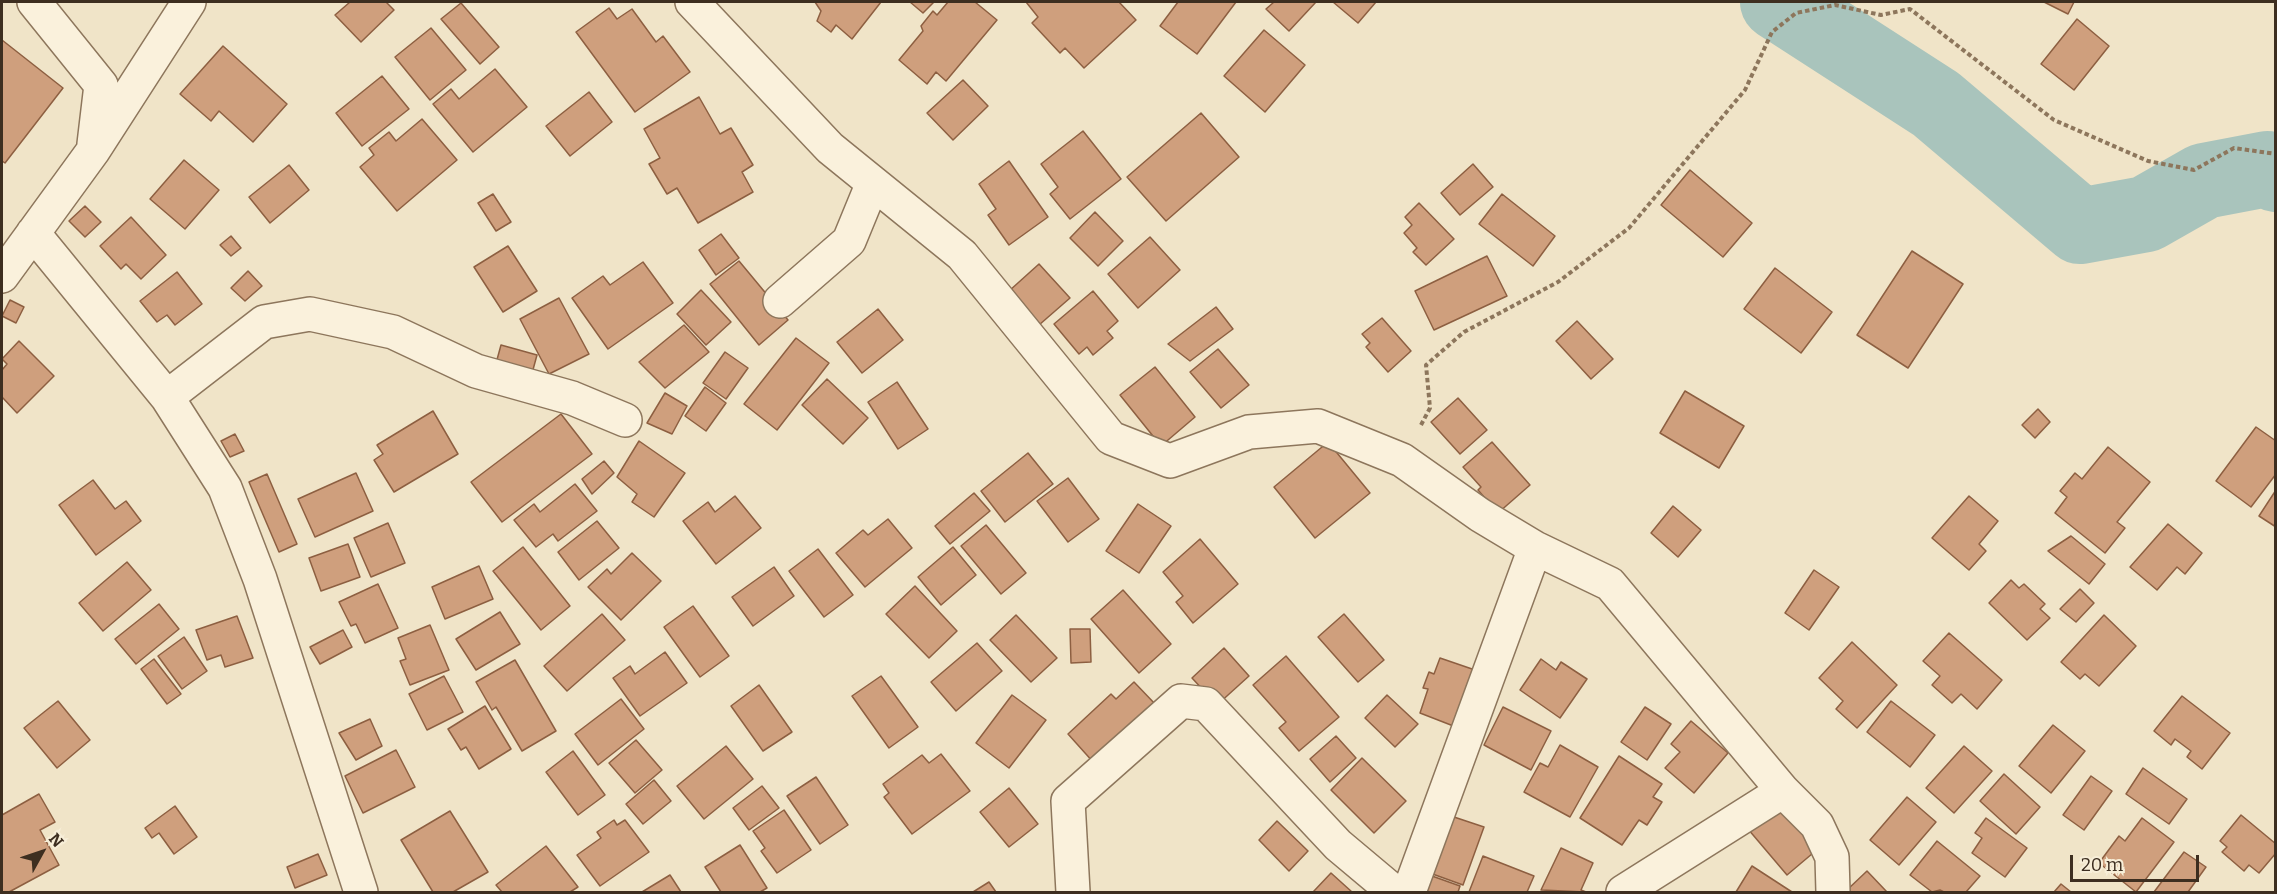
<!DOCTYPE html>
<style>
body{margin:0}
#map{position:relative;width:2277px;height:894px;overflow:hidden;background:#f0e4c8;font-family:Bitter,serif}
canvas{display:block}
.frame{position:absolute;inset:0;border:3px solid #3d2e20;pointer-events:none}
.north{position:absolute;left:12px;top:822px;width:60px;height:60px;-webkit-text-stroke:4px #f7eed8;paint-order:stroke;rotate:50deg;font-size:16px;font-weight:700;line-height:24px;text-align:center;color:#3d2e20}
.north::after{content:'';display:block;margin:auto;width:21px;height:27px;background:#3d2e20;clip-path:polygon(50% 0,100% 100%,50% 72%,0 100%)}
.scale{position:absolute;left:2070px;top:855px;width:129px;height:27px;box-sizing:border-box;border:3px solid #3d2e20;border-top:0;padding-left:8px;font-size:18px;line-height:21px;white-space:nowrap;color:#3d2e20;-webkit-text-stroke:4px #f7eed8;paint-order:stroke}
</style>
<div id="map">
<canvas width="2277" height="894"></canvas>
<div class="frame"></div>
<div class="north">N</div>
<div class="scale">20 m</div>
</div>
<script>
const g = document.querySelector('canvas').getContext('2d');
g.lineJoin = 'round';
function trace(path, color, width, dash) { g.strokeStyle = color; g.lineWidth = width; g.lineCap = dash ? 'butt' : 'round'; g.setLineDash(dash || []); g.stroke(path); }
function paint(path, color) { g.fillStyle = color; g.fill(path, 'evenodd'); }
trace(new Path2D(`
 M1778,2L1936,104L2080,226L2146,214L2204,181L2267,169L2276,174`), '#a9c4bc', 76);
const building = new Path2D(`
 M350,2H386L394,10L361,42L335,15Z
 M815,2H881L852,39L836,25L831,32L817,21L821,11Z
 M910,2H934L923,13Z
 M948,2H975L997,20L946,81L936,72L927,84L899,60L923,31L921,26L933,11L937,15Z
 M1026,2H1119L1136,20L1084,68L1065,48L1060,53L1032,23L1038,17Z
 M1178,2H1236L1197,54L1160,26Z
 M1274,2H1316L1289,31L1266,9Z
 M1333,2H1376L1358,23Z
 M2044,2H2074L2068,14Z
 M461,3L499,47L480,64L441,19Z
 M609,8L617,19L632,9L656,42L663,36L690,72L635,112L576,32Z
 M2077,19L2109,46L2074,90L2041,64Z
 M431,28L466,70L430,100L395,57Z
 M1264,30L1305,65L1265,112L1224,76Z
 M2,40L63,88L5,163L2,161Z
 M223,46L287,104L253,142L219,111L211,121L180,94Z
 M495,69L527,107L473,152L433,104L451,89L459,99Z
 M382,76L409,109L362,146L336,113Z
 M963,80L988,106L953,140L927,113Z
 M589,92L612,122L570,156L546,126Z
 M699,97L720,134L731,128L753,165L742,172L753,192L698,223L677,188L667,194L649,164L660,158L644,129Z
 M1201,113L1239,157L1166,221L1127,177Z
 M422,119L457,160L397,211L360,167L374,155L369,148L389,132L396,141Z
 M1083,131L1121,179L1070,219L1050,194L1058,187L1041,164Z
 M184,160L219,190L185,229L150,199Z
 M1009,161L1048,217L1009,245L988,215L996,209L979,184Z
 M1473,164L1493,187L1460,215L1441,193Z
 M289,165L309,190L270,223L249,197Z
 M1690,170L1752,223L1723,257L1661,205Z
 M493,194L511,222L496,231L478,203Z
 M1502,194L1555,236L1533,266L1479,224Z
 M1419,203L1454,239L1426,265L1413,252L1417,248L1404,233L1412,225L1405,217Z
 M85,206L101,222L85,237L69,221Z
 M1095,212L1123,241L1098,266L1070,238Z
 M131,217L166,255L141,279L126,264L121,269L100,246Z
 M721,234L739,258L716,275L699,250Z
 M231,236L241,248L231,256L220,245Z
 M1150,237L1180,270L1138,308L1108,274Z
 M508,246L537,291L503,312L474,267Z
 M1912,251L1963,284L1908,368L1857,335Z
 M1487,256L1507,296L1434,330L1415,291Z
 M739,261L788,320L759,345L710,284Z
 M643,262L673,303L608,349L572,298L603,276L610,285Z
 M1039,264L1070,298L1039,325L1009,291Z
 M1775,268L1832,312L1801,353L1744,309Z
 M248,271L262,286L245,301L231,288Z
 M177,272L202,304L175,325L167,315L157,322L140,301Z
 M701,290L731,322L706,345L677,314Z
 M1093,291L1118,321L1107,331L1113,338L1093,355L1087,347L1079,354L1054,324Z
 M559,298L589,354L549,374L520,319Z
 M10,300L24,307L16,323L2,316Z
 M1216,307L1233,329L1190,361L1168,344Z
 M878,309L903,340L862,373L837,342Z
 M1382,318L1411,351L1388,372L1366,347L1370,343L1362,334Z
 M1577,321L1613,359L1591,379L1556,341Z
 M684,325L709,352L665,388L639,362Z
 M796,338L829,363L777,430L744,404Z
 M19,341L54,376L17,413L2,397V370L7,364L2,359Z
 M501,345L537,355L531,377L495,367Z
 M1218,349L1249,385L1221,408L1190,372Z
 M725,352L748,368L726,399L703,383Z
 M1155,367L1195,417L1161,446L1120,395Z
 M827,379L868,418L843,444L802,405Z
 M897,382L928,429L898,449L868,402Z
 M705,387L726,403L706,431L685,416Z
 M1685,391L1744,426L1719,468L1660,433Z
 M665,393L687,406L672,434L647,423Z
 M1458,398L1487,430L1460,454L1431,422Z
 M2038,409L2050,422L2035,438L2022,425Z
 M433,411L458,454L394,492L374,460L383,454L377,445Z
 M561,414L592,454L502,522L471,482Z
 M2256,427L2276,441V474L2251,507L2216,481Z
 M235,434L244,451L230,457L221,441Z
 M639,441L685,473L654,517L632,502L637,494L617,477Z
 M1328,442L1370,493L1315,538L1274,487Z
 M1492,442L1530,485L1498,513L1478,490L1481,487L1463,467Z
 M2108,447L2150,482L2117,522L2125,528L2105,553L2055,513L2067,497L2060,491L2075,473L2082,479Z
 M1028,453L1053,484L1005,522L981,491Z
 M604,461L614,473L592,494L582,479Z
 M356,473L373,511L315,537L298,499Z
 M267,474L297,544L279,552L249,482Z
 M1068,478L1099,519L1068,542L1037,501Z
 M93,480L115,509L126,501L141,521L96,555L59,505Z
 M575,484L597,511L558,541L553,534L536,547L514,520L534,504L540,512Z
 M2276,490V527L2259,516Z
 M974,493L990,511L950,544L935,526Z
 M735,496L761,528L716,564L683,521L708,502L715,512Z
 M1969,496L1998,521L1979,544L1986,551L1969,570L1932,538Z
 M1138,504L1171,526L1139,573L1106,551Z
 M1673,506L1701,530L1678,557L1651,533Z
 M888,519L912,548L865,587L836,553L863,530L868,535Z
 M597,521L619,548L579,580L558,552Z
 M388,523L405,563L371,577L354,538Z
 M2168,524L2202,553L2185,574L2177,567L2157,590L2130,567Z
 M986,525L1026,573L1001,594L961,546Z
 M2071,536L2105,564L2089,584L2048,551Z
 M1200,539L1238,584L1193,623L1176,602L1183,596L1163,572Z
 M348,544L360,577L321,591L309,558Z
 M523,547L570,606L541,630L493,571Z
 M953,547L976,575L941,605L918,577Z
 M818,549L853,595L824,617L789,571Z
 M632,553L661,581L621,620L588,587L607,569L611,574Z
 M127,562L151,590L103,631L79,603Z
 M479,566L493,599L445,619L432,587Z
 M774,567L794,596L753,626L732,597Z
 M1814,570L1839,587L1809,630L1785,613Z
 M2011,580L2019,588L2024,584L2045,604L2040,609L2050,618L2027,640L1989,603Z
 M378,584L398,628L365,643L356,624L351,626L339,602Z
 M915,586L957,631L929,658L886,614Z
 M2080,589L2094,603L2076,622L2060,609Z
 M1123,590L1171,644L1139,673L1091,619Z
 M159,604L179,629L136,664L115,639Z
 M693,606L729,656L700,677L664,627Z
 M500,612L520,644L476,670L456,639Z
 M602,614L625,640L567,691L544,666Z
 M1344,614L1384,660L1358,682L1318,637Z
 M1016,615L1057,658L1031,682L990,640Z
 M2104,615L2136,646L2099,686L2085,674L2080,679L2061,662Z
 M237,616L253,658L225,667L221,655L207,660L196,630Z
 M430,625L449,670L410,685L400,661L406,659L398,638Z
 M1070,629H1090L1091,662L1071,663Z
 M343,630L352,647L320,664L310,647Z
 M1949,633L2002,680L1977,709L1961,694L1952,703L1932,685L1940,676L1923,661Z
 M184,637L207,671L182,689L158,656Z
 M1852,642L1897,685L1857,728L1836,709L1843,701L1819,678Z
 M977,643L1002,671L956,711L931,682Z
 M1224,648L1249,676L1217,705L1192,678Z
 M665,652L687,683L640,716L613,678L630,666L635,674Z
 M1286,656L1339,717L1299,751L1279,728L1286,722L1253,685Z
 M1440,658L1475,670L1456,727L1420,713L1428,689L1423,688L1429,672L1434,674Z
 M154,659L181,694L167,704L141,669Z
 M1541,659L1556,670L1561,662L1587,679L1560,718L1520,690Z
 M515,660L556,731L522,751L496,707L492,710L476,682Z
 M444,676L463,712L427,730L409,694Z
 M881,676L918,727L889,748L852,696Z
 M1134,682L1157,706L1094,763L1068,734L1111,694L1116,699Z
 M759,685L792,732L763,751L731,706Z
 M1012,695L1046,720L1009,768L976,743Z
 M1387,695L1418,724L1395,747L1365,718Z
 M2182,696L2230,733L2202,769L2187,757L2191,751L2175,739L2171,745L2154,731Z
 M621,699L644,729L598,765L575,734Z
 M58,701L90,740L57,768L24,728Z
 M1891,701L1935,735L1910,767L1867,732Z
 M485,706L511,749L479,769L466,747L461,750L448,729Z
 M1503,707L1551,731L1531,770L1484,745Z
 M1645,707L1671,724L1647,760L1621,742Z
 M370,719L382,746L356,760L339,733Z
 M1691,721L1728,753L1694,793L1665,768L1680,752L1671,744Z
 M2053,725L2085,751L2051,793L2019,766Z
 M1336,736L1356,758L1330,782L1310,759Z
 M636,740L662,770L635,793L609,763Z
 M1560,745L1598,767L1570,817L1524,792L1540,763L1548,767Z
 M726,746L753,779L704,819L677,786Z
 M1964,746L1992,771L1954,813L1926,788Z
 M396,750L415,787L363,813L345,776Z
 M573,751L605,795L578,815L546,772Z
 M941,754L970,791L912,834L884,797L889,793L883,784L922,755L929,763Z
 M1619,756L1662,784L1653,797L1662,802L1647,825L1639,820L1622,845L1580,818Z
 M1362,758L1406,801L1374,833L1331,790Z
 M2143,768L2187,799L2169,824L2126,794Z
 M2004,774L2040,807L2016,834L1980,801Z
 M2091,776L2112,791L2084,830L2063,815Z
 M816,777L848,825L820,844L787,796Z
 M654,780L671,801L643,824L626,804Z
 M1762,783L1819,848L1787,875L1731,809Z
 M762,786L779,808L749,830L733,808Z
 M1009,788L1038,824L1009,847L980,812Z
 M39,794L55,822L40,830L59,865L9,892H2V815Z
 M1907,797L1936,822L1899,865L1870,840Z
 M175,806L197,837L174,854L159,833L152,838L145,828Z
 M784,810L811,850L777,873L761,851L765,848L753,831Z
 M450,811L488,872L453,892H433L401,840Z
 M1448,815L1484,827L1463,885L1427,872Z
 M2241,815L2276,844V853L2259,873L2249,865L2244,871L2222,852L2227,847L2220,841Z
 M1986,818L2027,848L2005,877L1972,853L1982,838L1975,833Z
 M2142,818L2174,842L2136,892L2099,863L2119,836L2125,841Z
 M614,820L617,825L625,820L649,852L600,886L577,855L601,838L597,832Z
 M1277,821L1308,851L1289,871L1259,840Z
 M1937,841L1980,876L1966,892H1944L1940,890L1932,892L1910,875Z
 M740,845L767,888L760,892H721L705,867Z
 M546,846L578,887L570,892H502L496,885Z
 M1561,848L1593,863L1581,890L1586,892L1541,890Z
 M2184,852L2206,867L2188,892H2154Z
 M318,854L327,875L295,888L287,867Z
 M1483,856L1534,876L1527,892H1469Z
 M1752,866L1792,892H1736Z
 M1867,871L1887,892H1849L1847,890Z
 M1331,873L1352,892H1313Z
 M670,875L681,892H642Z
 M1432,876L1460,886L1458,892H1426Z
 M989,882L996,892H973Z
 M2061,884L2071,892H2054Z`);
paint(building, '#cf9f7d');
trace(building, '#8d5f41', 1.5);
const street = new Path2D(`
 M34,2L101,85L94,144
 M692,2L830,148L962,255L1111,438L1170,461L1249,432L1318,426L1402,460L1480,515L1535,548L1610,584L1783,791L1817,825L1832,857L1833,892
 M33,233L167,397L225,488L260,579L361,892
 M2,276L93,151L189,2
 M780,301L849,241L872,185
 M167,397L264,322L310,314L393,332L476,371L572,398L625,420
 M1073,892L1068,801L1181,701L1206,704L1338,845L1394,892
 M1409,892L1535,548
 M1623,892L1783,791`);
trace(street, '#8d765c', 36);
trace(new Path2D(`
 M1421,425L1430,408L1426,365L1464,332L1558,282L1629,228L1745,90L1772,32L1796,13L1835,5L1881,15L1910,9L2054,120L2148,161L2194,170L2234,148L2276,154`), '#8d765c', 4, [4.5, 3]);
trace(street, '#faf1dc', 33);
</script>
